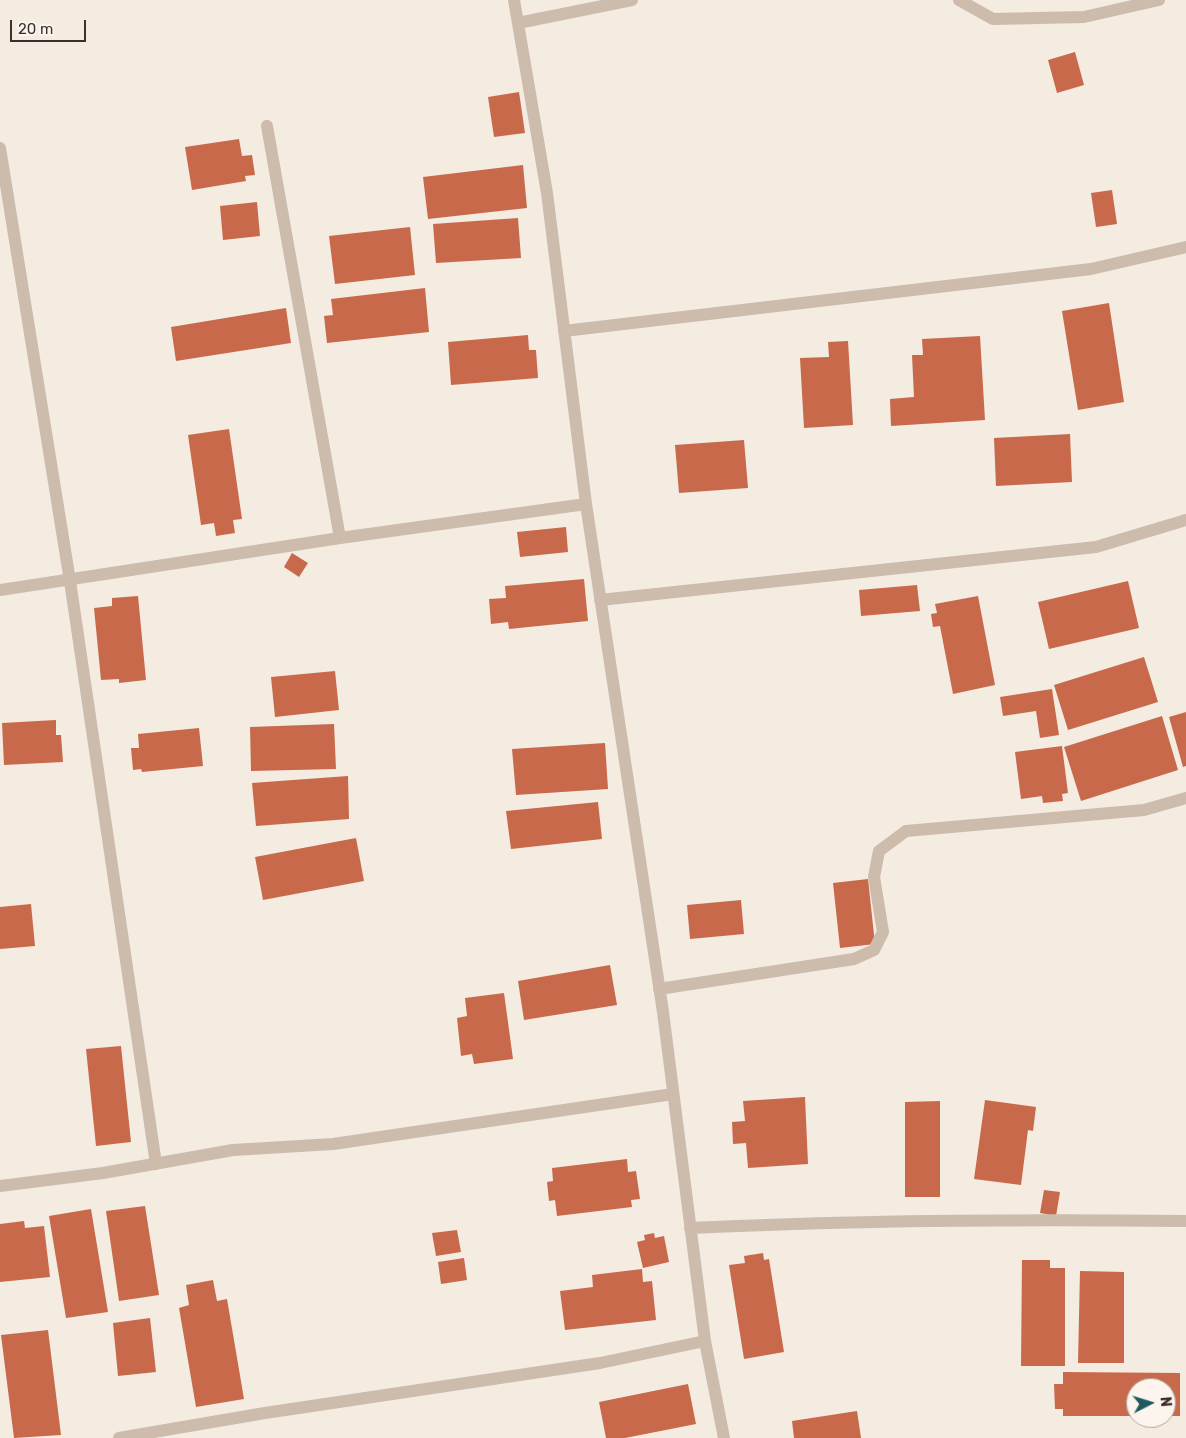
<!DOCTYPE html>
<style>
body{margin:0}
#map{position:relative;width:1186px;height:1438px;overflow:hidden;background:#f4ebe1;font-family:Rubik,sans-serif}
canvas{display:block}
.north{position:absolute;left:1126px;top:1378px;width:50px;height:50px;box-sizing:border-box;background:#fbf5ee;border:1px solid #aea6a0;border-radius:50%;rotate:85deg;font-size:14px;font-weight:700;line-height:20px;text-align:center;color:#3b302b}
.north::after{content:'';display:block;margin:auto;width:18px;height:22px;background:#1f5a5e;clip-path:polygon(50% 0,100% 100%,50% 72%,0 100%)}
.scale{position:absolute;left:10px;top:20px;width:76px;height:22px;box-sizing:border-box;border:2px solid #3b302b;border-top:0;padding-left:6px;font-size:15px;line-height:18px;white-space:nowrap;color:#3b302b;-webkit-text-stroke:4px #fbf5ee;paint-order:stroke}
</style>
<div id="map">
<canvas width="1186" height="1438"></canvas>
<div class="north">N</div>
<div class="scale">20 m</div>
</div>
<script>
const g = document.querySelector('canvas').getContext('2d');
g.lineJoin = 'round';
function paint(path, color) { g.fillStyle = color; g.fill(path, 'evenodd'); }
function trace(path, color, width, dash) { g.strokeStyle = color; g.lineWidth = width; g.lineCap = dash ? 'butt' : 'round'; g.setLineDash(dash || []); g.stroke(path); }
paint(new Path2D(`
 M1075,52L1084,85L1057,93L1048,60Z
 M519,92L525,133L494,137L488,97Z
 M239,139L242,156L252,155L255,175L245,176L246,181L192,190L185,147Z
 M523,165L527,208L428,219L423,177Z
 M1112,190L1117,224L1096,227L1091,193Z
 M257,202L260,236L223,240L220,206Z
 M518,218L521,258L436,263L433,224Z
 M410,227L415,275L335,284L329,236Z
 M425,288L429,332L327,343L324,316L333,315L331,299Z
 M1109,303L1124,402L1078,410L1062,311Z
 M286,308L291,343L176,361L171,327Z
 M528,335L529,350H536L538,378L451,385L448,342Z
 M980,336L985,420L891,426L890,399L914,397L912,355H923L922,339Z
 M848,341L853,425L804,428L800,358L829,357L828,342Z
 M229,429L242,519L233,520L235,533L216,536L214,523L201,525L188,435Z
 M1070,434L1072,482L996,486L994,438Z
 M744,440L748,488L679,493L675,445Z
 M566,527L568,552L520,557L517,532Z
 M292,553L308,563L299,577L284,567Z
 M584,579L588,621L509,629L508,622L491,624L489,599L506,598L505,586Z
 M1128,581L1139,628L1049,649L1038,602Z
 M917,585L920,611L861,616L859,590Z
 M138,596L146,680L119,683V679L101,680L94,608L112,606V598Z
 M978,596L995,685L953,694L940,626L933,627L931,614L937,613L935,604Z
 M1144,657L1158,702L1068,730L1054,685Z
 M335,671L339,710L275,717L271,677Z
 M1052,689L1059,735L1040,738L1036,711L1003,716L1000,697Z
 M1186,712V766L1183,767L1169,717Z
 M1162,716L1178,770L1081,801L1064,747Z
 M56,720V735H61L63,762L4,765L2,723Z
 M334,724L336,769L251,771L250,727Z
 M199,728L203,766L142,772L141,769L133,770L131,748H139L138,734Z
 M605,743L608,789L516,795L512,749Z
 M1062,746L1068,793L1062,794L1063,801L1043,803L1042,796L1021,799L1015,752Z
 M348,776L349,819L256,826L252,783Z
 M598,802L602,839L511,849L506,811Z
 M356,838L364,881L263,900L255,857Z
 M868,879L875,944L840,948L833,883Z
 M741,900L744,934L690,939L687,905Z
 M31,904L35,946L0,949V907Z
 M610,965L617,1005L524,1020L518,981Z
 M504,993L513,1059L474,1064L472,1054L461,1056L457,1018L467,1016L465,998Z
 M121,1046L131,1142L96,1146L86,1049Z
 M805,1097L808,1164L748,1168L746,1143L733,1144L732,1122L745,1121L743,1101Z
 M985,1100L1036,1107L1033,1131L1028,1130L1021,1185L974,1179Z
 M940,1101V1197H905V1102Z
 M627,1159L628,1172L636,1171L640,1199L631,1200L632,1207L557,1216L555,1200L549,1201L547,1182L553,1181L552,1168Z
 M1044,1190L1060,1192L1056,1216L1040,1213Z
 M145,1206L159,1295L119,1301L106,1211Z
 M91,1209L108,1312L66,1318L49,1216Z
 M24,1221L25,1228L44,1226L50,1277L0,1282V1224Z
 M457,1230L461,1252L436,1256L432,1233Z
 M654,1233L655,1238L664,1236L669,1262L643,1268L637,1242L645,1240L644,1235Z
 M763,1253L764,1260L769,1259L784,1352L744,1359L729,1265L745,1263L744,1256Z
 M464,1258L467,1280L441,1284L438,1262Z
 M1022,1260H1050V1268H1065V1366H1021Z
 M642,1269L643,1282L652,1281L656,1320L565,1330L560,1291L593,1287L592,1275Z
 M1080,1271L1124,1272V1363H1078Z
 M213,1280L217,1301L227,1299L244,1399L196,1407L179,1308L189,1305L186,1285Z
 M150,1318L156,1372L118,1376L113,1323Z
 M48,1330L61,1435L14,1438L1,1335Z
 M1063,1372L1180,1373V1416H1166V1388H1136V1416H1063V1409H1055L1054,1384H1063Z
 M688,1384L696,1424L625,1438H606L599,1402Z
 M857,1411L861,1438H794L792,1421Z`), '#c8694b');
trace(new Path2D(`
 M514,0L547,193L586,504L663,1012L705,1341L724,1438
 M959,0L993,19L1084,17L1159,0
 M518,23L632,0
 M267,126L340,538
 M0,148L70,581L156,1164
 M564,331L1091,269L1186,247
 M0,590L340,538L586,504
 M600,600L1096,547L1186,520
 M659,989L854,959L874,950L883,932L874,877L879,851L906,831L1144,810L1186,798
 M0,1186L103,1173L233,1150L333,1144L673,1094
 M690,1228C856,1220 1021,1219 1186,1221
 M119,1438L265,1413L600,1363L705,1341`), '#cdbbac', 12);
</script>
